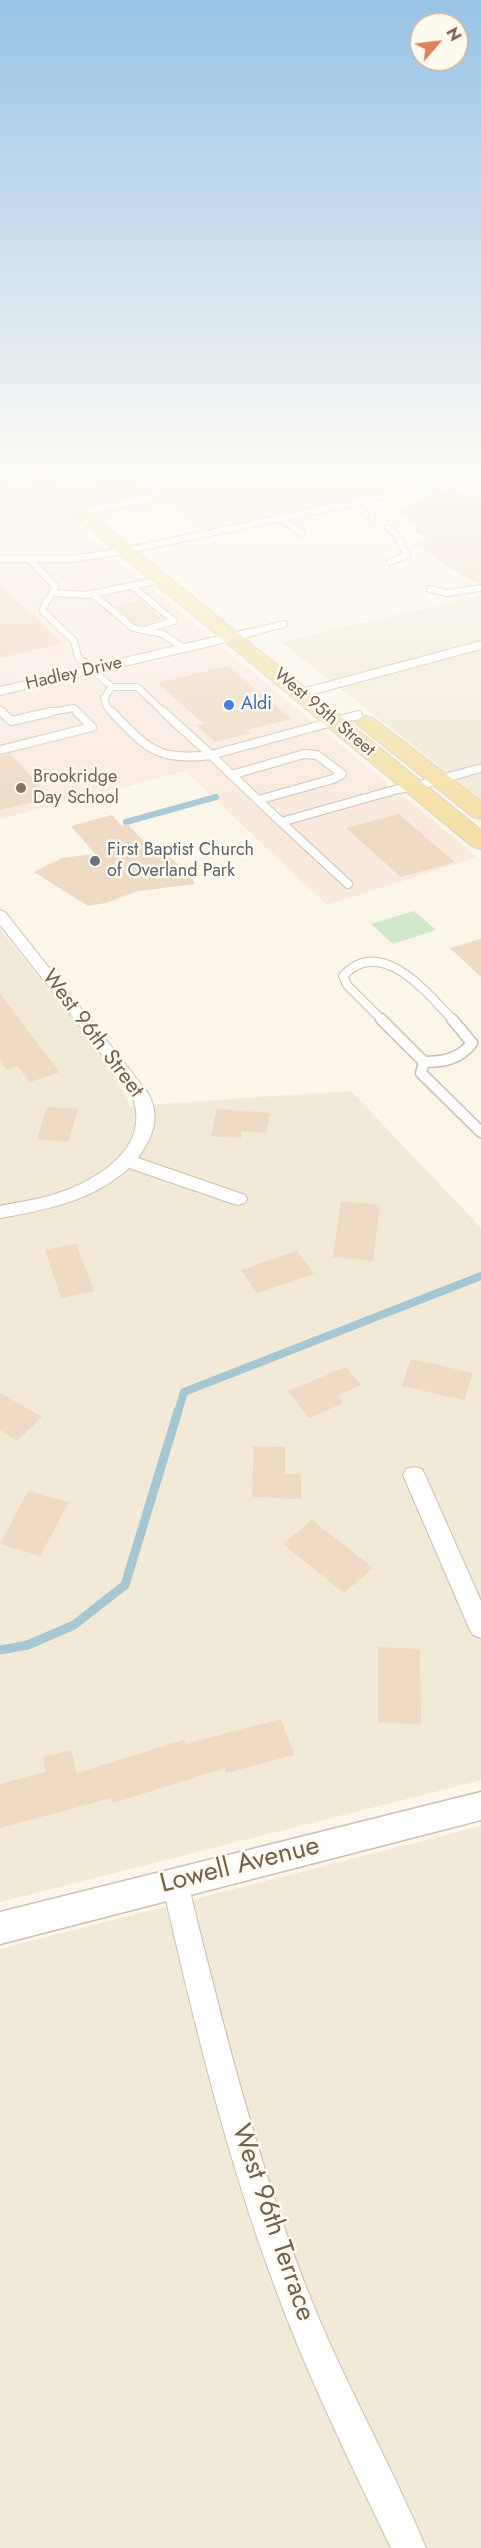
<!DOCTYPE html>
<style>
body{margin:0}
#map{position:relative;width:481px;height:2548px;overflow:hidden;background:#fbf6e8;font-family:Jost,sans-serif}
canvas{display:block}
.north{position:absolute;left:409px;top:12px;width:60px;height:60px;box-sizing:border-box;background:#fefaee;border:2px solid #c6bcae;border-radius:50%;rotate:62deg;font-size:16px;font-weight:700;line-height:24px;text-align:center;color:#73604e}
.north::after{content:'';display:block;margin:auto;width:21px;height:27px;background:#da8558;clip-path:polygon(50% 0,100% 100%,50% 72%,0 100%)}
</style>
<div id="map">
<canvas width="481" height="2548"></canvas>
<div class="north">N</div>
</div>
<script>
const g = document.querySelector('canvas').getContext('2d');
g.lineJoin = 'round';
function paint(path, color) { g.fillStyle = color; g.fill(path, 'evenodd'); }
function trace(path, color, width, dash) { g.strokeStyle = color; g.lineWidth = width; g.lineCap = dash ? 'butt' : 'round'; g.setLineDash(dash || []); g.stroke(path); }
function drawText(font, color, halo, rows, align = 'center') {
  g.font = font + ' Jost,sans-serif'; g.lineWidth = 5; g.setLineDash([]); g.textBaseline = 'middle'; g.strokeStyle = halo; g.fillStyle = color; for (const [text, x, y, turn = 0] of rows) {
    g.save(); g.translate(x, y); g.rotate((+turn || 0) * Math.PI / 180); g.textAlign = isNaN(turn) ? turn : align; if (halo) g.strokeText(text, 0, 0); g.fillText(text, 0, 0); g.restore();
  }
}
paint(new Path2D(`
 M152,471H481V472L206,529L170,501L187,497Z
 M481,595V799L281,642Z
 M0,929L109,1065L130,1106L351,1091L481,1228V1780L0,1902Z
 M481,1826V2548H0V1949Z`), '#f2e9d7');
paint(new Path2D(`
 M0,471H152L188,498L72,523L477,857L327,905L185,771L0,819Z`), '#fae9dd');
paint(new Path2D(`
 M414,911L436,930L393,944L371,924Z`), '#d1e8c8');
trace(new Path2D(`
 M126,822L216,797`), '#a5c7d4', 6);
trace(new Path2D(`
 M178,1412L184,1392L481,1276`), '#a5c7d4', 8);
trace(new Path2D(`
 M0,1650L28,1645L74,1625L125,1585L178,1411`), '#a5c7d4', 9);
paint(new Path2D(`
 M79,471H115L144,494L116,500Z
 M0,477L33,505L0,511Z
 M441,490L481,498V583H477L462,575L413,542L428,539L413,530L420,526L396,512Z
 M0,585L55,636L64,643L0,658Z
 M141,600L163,619L144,625L135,623L115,606Z
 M228,666L291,719L246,730L250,733L215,742L197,725L204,724L158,683Z
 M10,754L33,778L50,798L0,810V756Z
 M399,814L432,843L455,862L401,877L346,828Z
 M112,815L122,826L127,824L146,843L152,842L179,865L185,864L195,884L138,891L106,903L88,906L34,872L62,858L95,854L71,826Z
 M481,939V977L450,948Z
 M0,993L29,1033L60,1072L30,1082L17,1066L7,1070L0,1061Z
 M47,1107L78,1109L68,1142L37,1139Z
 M217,1109L270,1113L266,1133L242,1131L241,1138L211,1136Z
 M341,1201L380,1205L373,1261L333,1257Z
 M76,1244L94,1291L61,1298L45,1250Z
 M297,1251L314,1274L257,1293L241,1270Z
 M411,1359L473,1373L464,1400L402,1386Z
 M346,1367L361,1385L336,1396L343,1403L309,1418L288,1391Z
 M0,1393L42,1417L17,1441L0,1430Z
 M254,1446L285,1447V1474H301V1499L252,1497Z
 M28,1491L69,1502L40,1556L0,1544Z
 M312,1520L373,1568L344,1593L283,1544Z
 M378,1647L420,1649L421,1724L378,1722Z
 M281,1719L294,1755L226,1773L225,1768L113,1803L111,1798L0,1828V1784L46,1772L43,1757L71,1750L77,1773L184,1740L185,1744Z`), '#eed9c2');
const serviceFar2 = new Path2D(`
 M350,503L372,517
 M78,513L152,498L158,491L132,471
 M279,517L302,534
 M388,528L395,533L407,555L390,562
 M0,559H71L124,551
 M29,559L55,586C54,596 43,602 43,611L74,641L78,657L112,687
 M132,586L174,621L147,629
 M430,589L447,593L481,588
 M54,593L86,595L161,580
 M93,594L133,628L163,634L184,648
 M253,632L284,624
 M112,687H137L165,713
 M112,687L104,698L107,707L113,713
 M0,710L3,713
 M44,713L74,708L79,713`);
const serviceFar1 = new Path2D(`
 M2,712L11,721L51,712
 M112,712C147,748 157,762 211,755L164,712
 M0,750L92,727L77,712
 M231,775L304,754L317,755L342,774L333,779L258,800
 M281,822L211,755L358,715
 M348,884L281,822L398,789L414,787
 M382,1020L347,985L343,976C381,934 428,994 453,1020`);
const service = new Path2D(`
 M381,1019L424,1062
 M424,1062L421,1073L481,1132
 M424,1062C443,1062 460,1059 472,1043L452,1019`);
const minor = new Path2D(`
 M481,473V479L124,554L118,551L124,548Z
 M253,628L259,632L257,635L0,695V687Z
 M481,641V649L299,698L293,694L294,691Z
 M481,764V772L414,791L407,787L409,784Z
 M0,910L5,912L148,1093C161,1117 153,1137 138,1158L245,1195L247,1199L245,1203L238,1205L231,1203L129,1168C93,1201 46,1210 0,1218V1206C18,1202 37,1200 55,1194C103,1179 159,1141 127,1086L0,925Z
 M414,1467L422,1469L425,1475L481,1601V1638L473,1635L469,1628L403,1475L406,1469Z
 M175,1870L184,1874L188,1883C221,2018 255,2154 305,2284C340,2375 389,2459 426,2548H391C349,2461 306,2373 273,2282C225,2152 193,2018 162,1883L166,1874Z`);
const tertiary = new Path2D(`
 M481,1792V1820L0,1944V1912Z`);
const primary = new Path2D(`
 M19,471H38L481,830V849L473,847Z
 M366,716L373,718L481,801V819L473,817L359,726L355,722L359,718Z`);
trace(serviceFar2, '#ccbfaf', 8);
trace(serviceFar1, '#ccbfaf', 10);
trace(service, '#ccbfaf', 13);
trace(minor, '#ccbfaf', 2);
trace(tertiary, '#ccbfaf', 3);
trace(primary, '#d8d2cd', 2);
trace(serviceFar2, '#fff', 6);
trace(serviceFar1, '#fff', 8);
trace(service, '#fff', 10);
paint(minor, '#fff');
paint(tertiary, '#fff');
paint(primary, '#f4e0a6');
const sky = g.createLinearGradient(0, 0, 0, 828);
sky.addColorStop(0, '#97c3e6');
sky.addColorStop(0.57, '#fdfbf5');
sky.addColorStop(1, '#fdfbf500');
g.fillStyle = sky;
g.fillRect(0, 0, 481, 828);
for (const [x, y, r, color] of [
 [229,705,6,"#3f7fe0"],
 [21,788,6,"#8d6e63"],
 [95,861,6,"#6b7280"]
]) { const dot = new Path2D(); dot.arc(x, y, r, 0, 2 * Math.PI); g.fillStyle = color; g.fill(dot); trace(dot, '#fefaee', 2); }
drawText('18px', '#73604e', '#fefaee', [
 ["Hadley Drive",74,674,-13],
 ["West 95th Street",324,713,40]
]);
drawText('18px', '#366cbe', '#fefaee', [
 ["Aldi",241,705]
], 'left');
drawText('18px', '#785e54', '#fefaee', [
 ["Brookridge",33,778],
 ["Day School",33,799]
], 'left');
drawText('18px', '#5b616d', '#fefaee', [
 ["First Baptist Church",107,851],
 ["of Overland Park",107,872]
], 'left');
drawText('22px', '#73604e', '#fefaee', [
 ["West 96th Street",92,1034,53]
]);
drawText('27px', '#73604e', '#fefaee', [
 ["Lowell Avenue",240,1866,-14],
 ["West 96th Terrace",272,2223,71]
]);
</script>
